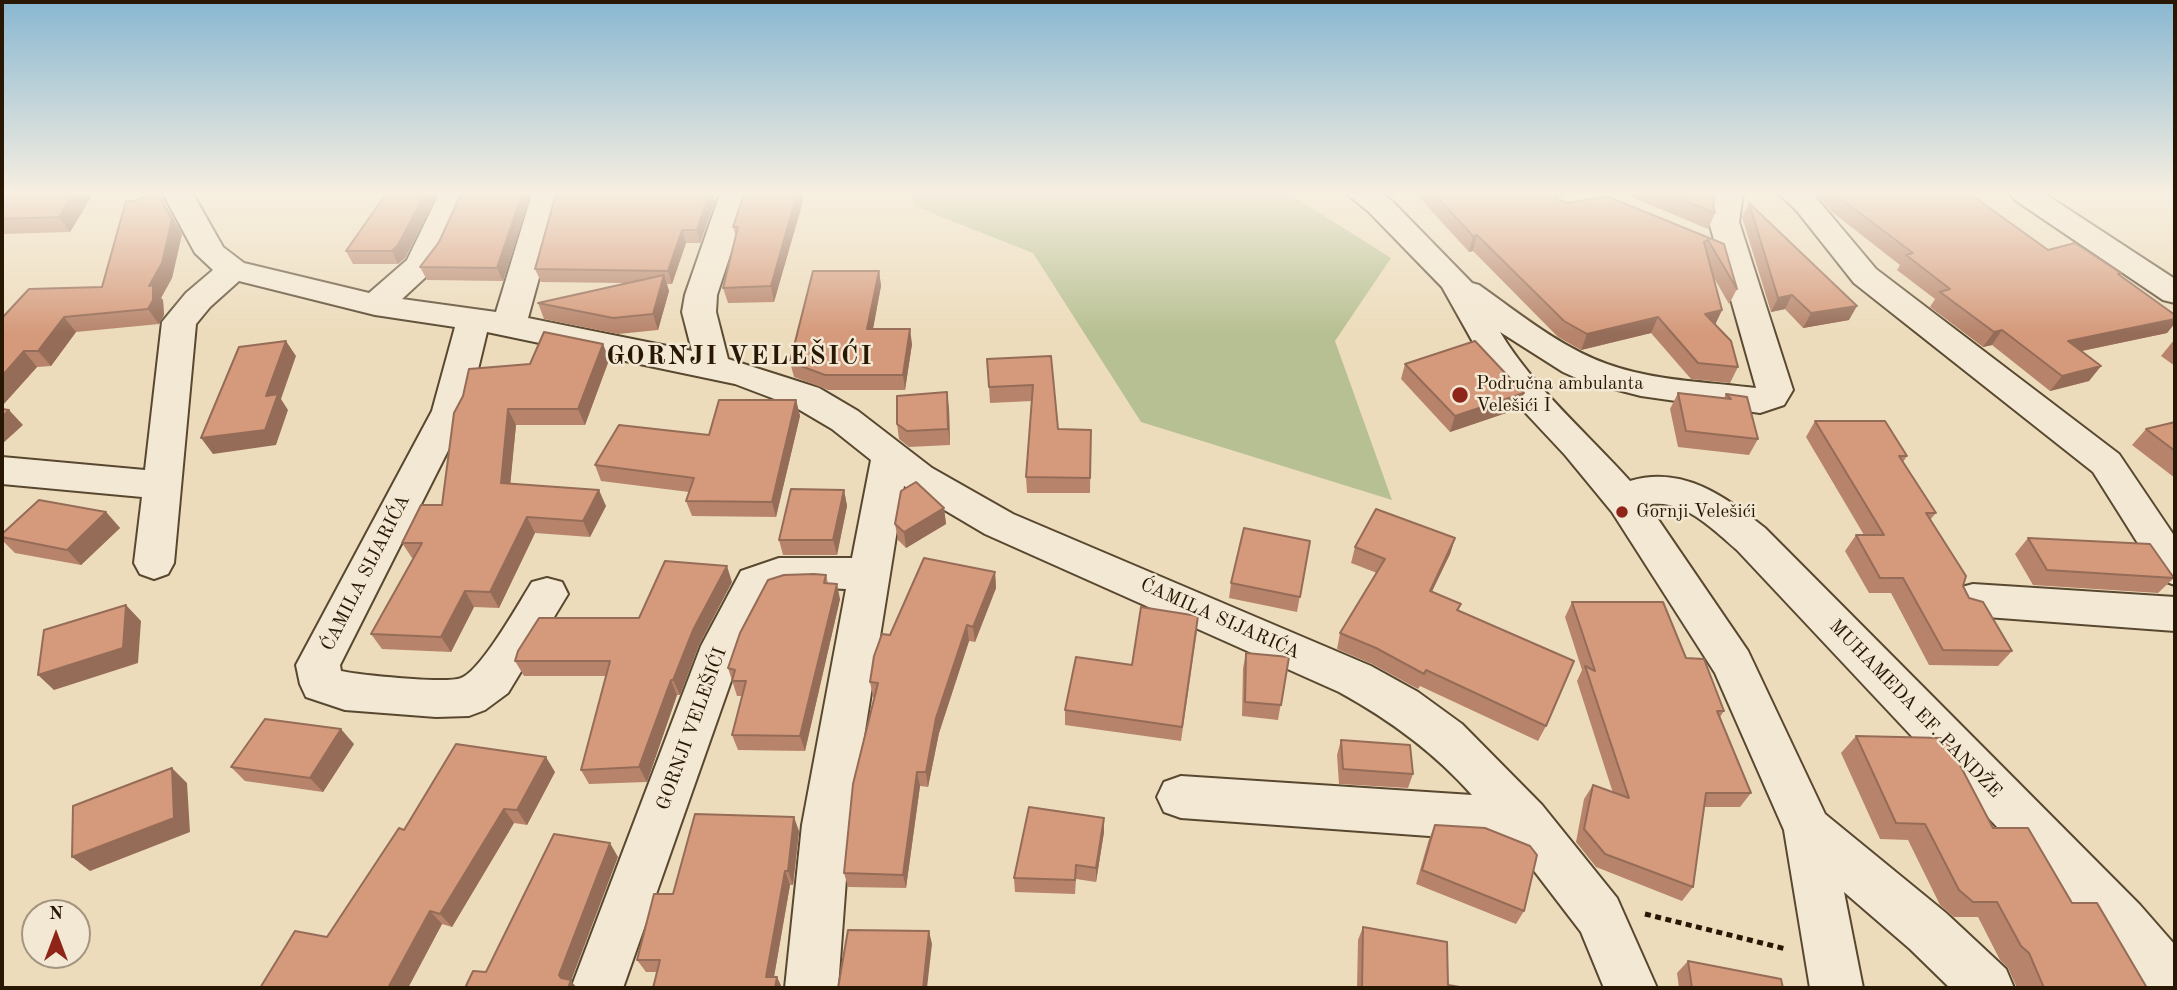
<!DOCTYPE html>
<meta charset="utf-8">
<style>
body{margin:0}
#map{position:relative;width:2177px;height:990px;overflow:hidden;background:#eddcbc;font-family:"Old Standard TT",serif}
canvas{display:block}
.frame{position:absolute;inset:0;border:4px solid #281702;pointer-events:none}
.north{position:absolute;left:21px;top:899px;width:70px;height:70px;box-sizing:border-box;background:#f3e8d3;border:2px solid #a2947f;border-radius:50%;rotate:0deg;font-size:19px;font-weight:700;line-height:28px;text-align:center;color:#281702}
.north::after{content:'';display:block;margin:auto;width:24px;height:32px;background:#8f2418;clip-path:polygon(50% 0,100% 100%,50% 72%,0 100%)}
</style>
<div id="map">
<canvas width="2177" height="990"></canvas>
<div class="frame"></div>
<div class="north">N</div>
</div>
<script>
const g = document.querySelector('canvas').getContext('2d');
g.lineJoin = 'round';
function paint(path, color) { g.fillStyle = color; g.fill(path, 'evenodd'); }
function trace(path, color, width, dash) { g.strokeStyle = color; g.lineWidth = width; g.lineCap = dash ? 'butt' : 'round'; g.setLineDash(dash || []); g.stroke(path); }
function drawText(font, color, halo, rows, align = 'center') {
  g.font = font + ' "Old Standard TT",serif'; g.lineWidth = 5; g.setLineDash([]); g.textBaseline = 'middle'; g.strokeStyle = halo; g.fillStyle = color; for (const [text, x, y, turn = 0] of rows) {
    g.save(); g.translate(x, y); g.rotate((+turn || 0) * Math.PI / 180); g.textAlign = isNaN(turn) ? turn : align; if (halo) g.strokeText(text, 0, 0); g.fillText(text, 0, 0); g.restore();
  }
}
paint(new Path2D(`
 M911,194H1290L1391,258L1335,341L1392,500L1141,422L1033,253L914,206Z`), '#b7c092');
const minor = new Path2D(`
 M163,194H193L223,247L244,263L369,293L407,260L439,194H469L443,254L429,274L402,299L496,312L532,194H562L528,318L692,351L682,312L685,295L720,194H750L717,295L716,312L728,359L819,388L858,411L932,468L1013,514L1371,666L1418,692L1462,724L1542,805L1617,898L1657,988H1604L1581,932L1512,842L1181,818L1164,812L1157,797L1164,782L1181,776L1472,795C1434,752 1390,720 1339,692L985,534L904,486L850,825L838,988H785L802,825L846,589C823,588 792,582 771,593L743,647L623,988H571L701,646L741,571L779,558H852L871,460L832,429L793,406L735,384L487,332L468,411L340,665L341,671C359,675 446,684 461,678C481,671 519,603 532,582L547,578L562,582L568,594L508,693L485,710L469,716L436,717L345,710L306,697L300,684L296,665L432,411L455,327L375,315L239,281L210,307L196,324L174,563L168,574L154,579L140,574L134,563L142,497L2,484V457L145,470L162,322L186,293L213,270L195,253Z
 M1347,194H1382L1391,200L1472,283L1479,285C1520,314 1560,347 1607,364C1654,381 1707,382 1756,388L1709,222L1713,194H1743L1739,222L1793,390L1784,405L1760,413L1641,396L1583,381L1563,372L1500,332C1533,387 1587,433 1630,481C1683,465 1726,497 1765,528L2140,905L2175,945V988H2144L2104,941L1737,550C1714,530 1685,500 1652,504L1649,506L1748,651L1825,814L1946,913L2006,969L2014,988H1950L1910,949L1844,892L1863,988H1810L1784,830L1715,673L1612,512L1565,455L1493,378L1442,287L1369,212Z
 M1779,194H1813L1876,269L2119,454L2175,537V585L2161,580L2093,472L1854,283L1797,211Z
 M2010,194H2045L2175,279V303L2163,300L2015,200Z
 M1973,584L2175,597V631L1973,616L1958,612L1952,600L1958,588Z`);
trace(minor, '#594830', 4);
trace(new Path2D(`
 M1645,914L1786,949`), '#281702', 5, [6, 4.5]);
paint(minor, '#f3e8d3');
paint(new Path2D(`
 M9,194H93L70,232L2,234V202Z
 M386,194H438L405,258L398,264H353L346,251Z
 M531,194L503,281L427,280L420,267L439,242Z
 M556,194H713L715,201L700,243H686L672,284H667L669,291L658,330L618,334L544,319L538,303L626,283L541,282L535,269Z
 M744,194H802L803,201L774,302L728,303L723,288L736,238L733,227Z
 M1416,194H1572L1555,198L1556,199L1568,203L1724,244L1737,289L1729,304L1713,276L1722,310L1715,324L1738,367L1730,383L1691,379L1651,333L1581,350L1558,337L1473,251L1469,252Z
 M1624,194H1715L1713,206L1715,213L1708,229Z
 M1816,194H1970L2048,250L2121,273L2119,275L2175,315V323L2167,333L2082,351L2101,366L2089,381L2050,391L1992,345L1983,347L1930,307L1935,299L1897,270L1900,265L1832,212Z
 M1749,203L1849,320L1803,328L1785,309L1771,312L1742,217Z
 M166,206L182,234L172,278L161,298L163,300L164,315L159,324L76,332L51,366L37,367L2,406V318L102,287Z
 M879,271L881,286L873,329L912,344L905,390H828L794,377L790,362Z
 M2174,340H2175V366L2161,356Z
 M603,344L609,360L585,425H516L510,483L606,506L590,537L535,533L499,608L474,607L451,652L382,649L371,634L414,558H412L402,543L442,505L463,396L530,364Z
 M1051,356L1058,429L1091,430L1090,493H1027L1026,477L1032,401L990,403L989,387Z
 M1405,364L1524,393L1518,409L1450,432L1401,379Z
 M1678,393L1724,398L1726,394L1747,397L1758,439L1749,455L1678,447L1670,409Z
 M796,400L800,416L776,517L692,516L686,501L689,492L601,481L595,465L709,435Z
 M949,408L950,445L909,447L899,439L897,424Z
 M1815,421L1907,456L1903,462L1936,513L1930,520L1969,598L2012,651L1998,666L1929,665L1891,593H1869L1845,551L1856,535H1864L1806,437Z
 M2175,422V478L2132,445L2146,429Z
 M844,490L847,506L837,555H783L779,540Z
 M944,508L946,524L906,548L898,540L895,524Z
 M106,512L120,528L81,565L15,553L2,540V534Z
 M1455,538L1450,554L1432,591L1461,604L1458,611L1546,726L1538,741L1420,686L1418,689L1372,664L1337,649L1340,633L1377,573L1351,563L1355,547Z
 M2028,538L2174,578L2158,593L2033,585L2015,554Z
 M1310,541L1297,612L1229,598L1231,583Z
 M995,572L996,588L975,642L969,641L939,733L928,787L920,786L906,888L848,887L844,873L874,697H873L870,682L890,635Z
 M826,575L828,583L840,599L805,751L738,750L732,735L742,696H737L728,668Z
 M732,582L699,645L680,695H677L647,782L589,784L581,770L606,676H524L515,661L639,618Z
 M1572,602L1686,658L1724,711L1720,717L1751,793L1740,807H1704L1693,887L1682,901L1596,867L1576,842L1584,799L1593,785L1613,793L1577,681L1582,670L1565,617Z
 M1197,631L1181,741L1065,725V710L1132,665Z
 M1246,653L1289,657L1278,720L1242,716L1243,668Z
 M1856,736L1993,828L2072,903L2147,988H2017L2008,968L2000,960L1978,917H1954L1940,905L1908,840L1880,839L1841,753Z
 M1341,740L1413,774L1408,788L1339,784L1337,755Z
 M354,744L323,792L245,781L231,767Z
 M555,772L527,825L514,823L452,927L442,924L408,988L327,937L404,830Z
 M1104,818V832L1096,882L1076,879L1075,894L1015,892L1014,878Z
 M1435,825L1524,911L1516,924L1416,884L1429,839Z
 M799,831L793,885H790L774,977H777L782,988H653L657,972H646L637,960L673,894Z
 M1363,927L1448,985L1466,988H1357L1358,940Z
 M1688,961L1783,988H1679L1677,973Z`), '#b7846b');
paint(new Path2D(`
 M73,194H93L70,232L59,217Z
 M159,194L182,234L172,278L161,298L163,300L164,315L159,324L148,309L149,286Z
 M425,194H438L405,258L398,264L392,251Z
 M522,194H531L503,281L497,268Z
 M709,194H713L715,201L700,243L697,230Z
 M797,194H802L803,201L774,302L771,286Z
 M1551,194H1572L1552,198Z
 M682,230L686,243L672,284L668,271Z
 M1477,235L1473,251L1469,252L1473,236Z
 M879,271L881,286L870,344L867,329Z
 M664,275L669,291L658,330L653,314Z
 M1792,295L1785,309L1771,312L1778,298Z
 M1857,306L1849,320L1803,328L1811,313Z
 M1722,310L1715,325L1705,314Z
 M64,317L76,332L51,366L38,351Z
 M1658,317L1651,333L1581,350L1587,334Z
 M2175,319V323L2167,333L2057,356L2068,341Z
 M910,329L912,344L905,390L903,375Z
 M2002,330L1992,345L1983,347L1994,332Z
 M286,341L296,356L281,399L288,410L276,445L213,454L201,438L266,396Z
 M603,344L609,360L585,425L578,409Z
 M24,351L37,367L2,406V376Z
 M2101,366L2089,381L2050,391L2062,376Z
 M947,392L949,408L950,445L948,429Z
 M1524,393L1518,409L1450,432L1455,416Z
 M796,400L800,416L776,517L772,502Z
 M508,409L516,425L509,498L501,483Z
 M9,410L23,425L2,444V417Z
 M599,490L606,506L590,537L583,521Z
 M844,490L847,506L837,555L833,540Z
 M944,508L946,524L906,548L904,532Z
 M106,512L120,528L81,565L67,550Z
 M527,517L535,533L499,608L490,592Z
 M1455,538L1450,554L1425,606L1430,591Z
 M727,566L732,582L699,645L680,695L673,680L693,630Z
 M995,572L996,588L975,642L973,627Z
 M837,584L840,599L805,751L800,736Z
 M465,591L474,607L451,652L441,637Z
 M126,605L141,621L138,663L54,690L38,675Z
 M967,625L969,641L939,733L928,787L926,772L936,718Z
 M671,680L677,695L647,782L639,767Z
 M341,729L354,744L323,792L310,778Z
 M546,757L555,772L527,825L517,810Z
 M172,768L187,783L190,832L90,871L72,857Z
 M917,772L920,786L906,888L903,875Z
 M504,809L514,823L452,927L440,914Z
 M794,817L799,831L793,885L788,871Z
 M1104,818V832L1096,882V868Z
 M610,843L618,857L571,981L577,988H568L559,975Z
 M785,871L790,885L772,988L766,977Z
 M430,911L442,924L408,988H388Z
 M929,931L932,944L927,988H923Z
 M777,977L782,988H775Z`), '#956c57');
const building = new Path2D(`
 M9,194H73L59,217L2,219V202Z
 M150,194H158L172,219L162,263L149,286L153,285V300L148,309L64,317L38,351H24L2,376V318L29,289L102,287L126,201H135Z
 M386,194H425L398,245L392,251H346Z
 M461,194H522L497,268L420,267L439,242Z
 M556,194H709L697,230H682L668,271L535,269Z
 M744,194H797L771,286L723,288L738,227H733Z
 M1434,194H1553L1556,199L1568,203L1606,196L1724,244L1737,289L1708,240L1704,242L1722,310L1705,314L1731,341L1738,367L1698,363L1658,317L1587,334L1564,321L1477,235L1473,236Z
 M1668,194H1715L1713,206L1715,213Z
 M1837,194H1970L2048,250L2075,243L2121,273L2118,274L2175,315V319L2068,341L2101,366L2062,376L2002,330L1994,332L1940,292L1950,289L1906,255L1913,253L1840,198Z
 M1749,203L1857,306L1811,313L1792,295L1778,298Z
 M813,271H879L867,329H910L903,375H825L790,362Z
 M664,275L653,314L613,318L538,303Z
 M544,332L603,344L578,409H508L501,483L599,490L583,521L527,517L490,592L465,591L441,637L371,634L422,543H402L421,505H442L454,413L463,396L469,369L530,364Z
 M286,341L266,396L278,394L265,430L201,438L239,347Z
 M1475,341L1524,393L1455,416L1405,364Z
 M1051,356L1058,429L1091,430L1090,478L1026,477L1033,385L989,387L987,359Z
 M947,392L948,429L907,431L897,424V396Z
 M1678,393L1731,399L1726,394L1747,397L1758,439L1686,431Z
 M719,400H796L772,502L686,501L694,478L595,465L619,425L709,435Z
 M2,409L9,410L2,417Z
 M1815,421H1885L1907,456H1899L1936,513H1926L1966,576L1963,586L1969,598L1983,602L2012,651L1943,650L1903,578H1880L1856,535H1884Z
 M2175,422V451L2146,429Z
 M916,482L944,508L904,532L895,524L901,491Z
 M791,489L844,490L833,540H779Z
 M39,500L106,512L67,550L2,537V534Z
 M1376,509L1455,538L1430,591L1461,604L1457,610L1574,661L1546,726L1426,670L1424,674L1376,648L1340,633L1385,559L1355,547Z
 M1244,528L1310,541L1300,597L1231,583Z
 M2028,538L2150,544L2174,578L2047,570Z
 M924,558L995,572L973,627L967,625L936,718L926,772H917L903,875L844,873L853,784L878,683L870,682L874,656L882,634L890,635Z
 M665,561L727,566L693,630L673,680H671L639,767L581,770L610,661H515L518,651L539,618H639Z
 M814,574L826,575L824,583L837,584L800,736L732,735L746,681H732L735,670L728,668L740,633L768,580L784,575Z
 M1572,602H1663L1686,658L1704,659L1724,711H1717L1751,793H1706L1693,887L1605,854L1584,829L1593,785L1629,798L1585,666L1595,671Z
 M126,605L123,648L38,675L44,630Z
 M1141,607L1198,616L1182,727L1065,710L1076,657L1132,665Z
 M1246,653L1289,657L1281,705L1245,702Z
 M265,719L341,729L310,778L231,767Z
 M1856,736L1942,738L1951,748L1993,828H2028L2072,903H2097L2147,988H2044L2029,953L2021,946L1997,902H1973L1959,890L1925,824L1896,823Z
 M1341,740L1410,745L1413,774L1343,769Z
 M456,744L546,757L517,810L504,809L440,914L430,911L388,988H260L295,931L327,937L399,828L404,830Z
 M172,768L174,818L72,857L73,806Z
 M1029,807L1104,818L1096,868L1076,865L1075,880L1014,878Z
 M695,814L794,817L788,871H785L766,977H777L775,988H653L660,960H637L654,894H673Z
 M1435,825L1485,828L1530,846L1537,855L1524,911L1422,870Z
 M554,834L610,843L559,975L561,978L571,980L568,988H465L473,971L486,972Z
 M1363,927L1447,942L1448,985L1466,988H1362Z
 M848,930L929,931L923,988H838Z
 M1688,961L1781,979L1783,988H1692Z`);
paint(building, '#d59a7c');
trace(building, '#956c57', 2);
const sky = g.createLinearGradient(0, 0, 0, 333);
sky.addColorStop(0, '#88b7d1');
sky.addColorStop(0.58, '#f7efe1');
sky.addColorStop(1, '#f7efe100');
g.fillStyle = sky;
g.fillRect(0, 0, 2177, 333);
for (const [x, y, r, color] of [
 [1460,395,9,"#8f2418"],
 [1622,512,7,"#8f2418"]
]) { const dot = new Path2D(); dot.arc(x, y, r, 0, 2 * Math.PI); g.fillStyle = color; g.fill(dot); trace(dot, '#f3e8d3', 2.5); }
drawText('19px', '#281702', '#f3e8d3', [
 ["Područna ambulanta",1476,384],
 ["Velešići I",1476,406],
 ["Gornji Velešići",1636,512]
], 'left');
drawText('19px', '#281702', '#f3e8d3', [
 ["ĆAMILA SIJARIĆA",366,573,-63],
 ["ĆAMILA SIJARIĆA",1220,619,24],
 ["MUHAMEDA EF. PANDŽE",1915,709,46],
 ["GORNJI VELEŠIĆI",692,729,-70]
]);
g.letterSpacing = '2px';
drawText('bold 26px', '#281702', '#f3e8d3', [
 ["GORNJI VELEŠIĆI",740,357]
]);
g.letterSpacing = '0px';
</script>
